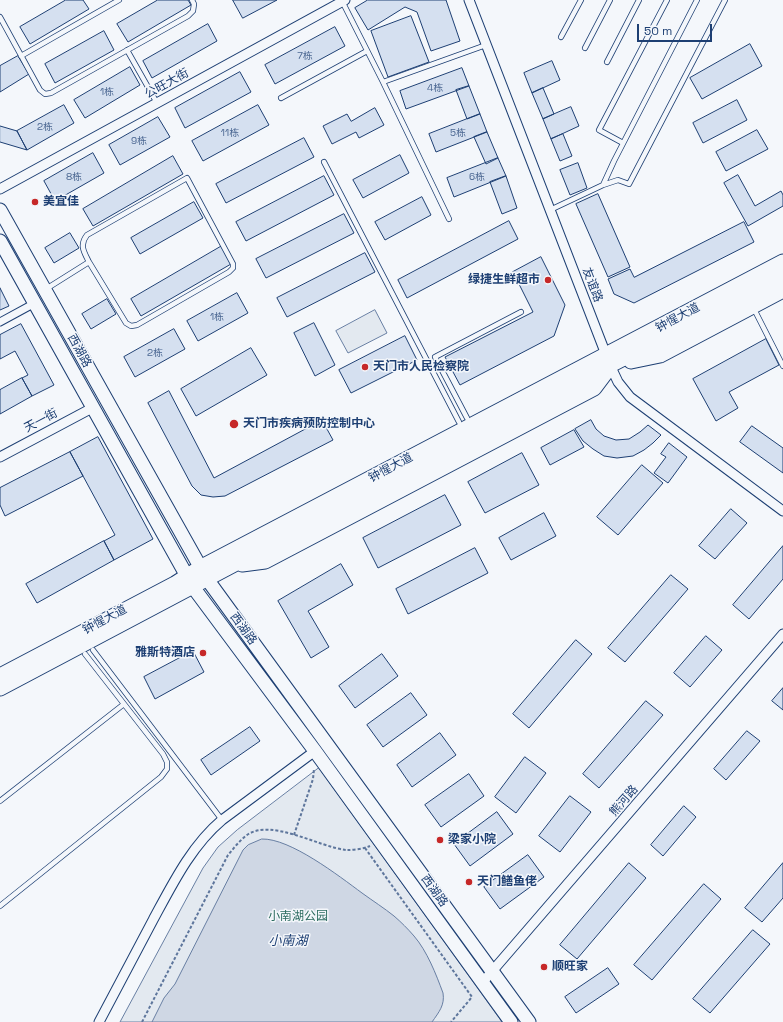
<!DOCTYPE html>
<meta charset="utf-8">
<style>
body{margin:0}
#map{position:relative;width:783px;height:1022px;overflow:hidden;background:#f4f7fb;font-family:"Space Grotesk",sans-serif}
canvas{display:block}
.scale{position:absolute;left:637px;top:24px;width:75px;height:18px;box-sizing:border-box;border:2px solid #1d3f73;border-top:0;padding-left:5px;font-size:12px;line-height:14px;white-space:nowrap;color:#1d3f73;-webkit-text-stroke:3px #f4f7fb;paint-order:stroke}
</style>
<div id="map">
<canvas width="783" height="1022"></canvas>
<div class="scale">50 m</div>
</div>
<script>
const g = document.querySelector('canvas').getContext('2d');
g.lineJoin = 'round';
function paint(path, color) { g.fillStyle = color; g.fill(path, 'evenodd'); }
function trace(path, color, width, dash) { g.strokeStyle = color; g.lineWidth = width; g.lineCap = dash ? 'butt' : 'round'; g.setLineDash(dash || []); g.stroke(path); }
function drawText(font, color, halo, rows, align = 'center') {
  g.font = font + ' "Space Grotesk","Noto Sans SC",sans-serif'; g.lineWidth = 3; g.setLineDash([]); g.textBaseline = 'middle'; g.strokeStyle = halo; g.fillStyle = color; for (const [text, x, y, turn = 0] of rows) {
    g.save(); g.translate(x, y); g.rotate((+turn || 0) * Math.PI / 180); g.textAlign = isNaN(turn) ? turn : align; if (halo) g.strokeText(text, 0, 0); g.fillText(text, 0, 0); g.restore();
  }
}
const green = new Path2D(`
 M375,310L387,333L348,353L336,331Z
 M319,768L502,1022H120L203,868L218,847L237,830Z`);
paint(green, '#e3e9f0');
trace(green, '#687fa3', 1);
const water = new Path2D(`
 M262,839C290,838 339,876 362,893C373,901 384,908 394,916C401,922 408,929 414,936C427,951 436,974 443,993C445,1005 439,1012 432,1022H152L164,998L175,984L243,850L248,845Z`);
paint(water, '#cfd7e4');
trace(water, '#687fa3', 1);
const building = new Path2D(`
 M66,0H83L89,9L30,44L20,27Z
 M158,0H188L191,5L128,42L117,24Z
 M233,0H277L243,18Z
 M368,0H446L460,41L431,51L417,12L405,7L368,30L355,8Z
 M411,16L429,62L388,77L371,31Z
 M208,24L217,41L152,78L143,61Z
 M335,27L345,46L275,84L265,65Z
 M104,31L114,50L55,83L45,64Z
 M750,44L762,66L702,99L690,78Z
 M18,56L29,74L0,92V66Z
 M552,61L560,80L532,93L524,73Z
 M130,67L140,85L85,118L74,100Z
 M462,68L469,86L406,109L400,91Z
 M240,72L251,92L185,128L175,108Z
 M469,86L480,114L467,119L456,90Z
 M543,88L554,114L543,119L532,93Z
 M737,100L747,120L703,143L693,123Z
 M64,105L74,123L27,150L17,131Z
 M258,105L269,125L203,161L192,141Z
 M571,107L579,126L551,139L543,119Z
 M375,108L384,125L359,138L356,132L332,144L323,126L347,114L351,121Z
 M480,114L487,132L436,152L429,134Z
 M158,117L170,137L120,165L109,145Z
 M0,126L17,131L27,150L0,142Z
 M757,130L768,149L726,171L716,152Z
 M487,132L498,158L486,164L474,137Z
 M563,134L572,156L560,161L551,139Z
 M304,138L314,157L226,203L216,184Z
 M93,153L104,173L55,201L44,181Z
 M400,155L409,173L363,198L353,180Z
 M173,156L183,174L93,226L83,209Z
 M498,158L506,176L454,197L447,178Z
 M578,163L587,188L570,195L560,170Z
 M738,175L755,206L781,191L783,195V206L748,226L724,183Z
 M324,176L334,195L246,241L236,222Z
 M506,176L517,208L502,214L490,182Z
 M598,194L630,267L608,277L576,204Z
 M422,197L431,215L385,240L375,222Z
 M194,202L203,218L140,254L131,238Z
 M344,214L354,233L266,278L256,259Z
 M509,221L518,239L407,298L398,280Z
 M744,222L754,242L634,303L614,294L608,279L630,269L634,277Z
 M70,233L79,248L54,263L45,248Z
 M222,246L231,264L141,316L131,299Z
 M365,253L375,272L287,317L277,298Z
 M541,257L565,305L554,336L460,385L445,357L533,312L513,272Z
 M0,288L9,306L0,310Z
 M237,293L248,313L198,341L187,321Z
 M107,299L116,314L91,329L82,314Z
 M314,323L335,365L315,376L294,333Z
 M21,324L54,385L32,396L22,378L28,375L15,351L0,359V335Z
 M174,329L185,349L135,377L124,357Z
 M405,336L417,360L351,393L339,370Z
 M766,339L779,365L729,392L738,408L716,421L693,379Z
 M251,348L267,375L196,416L181,389Z
 M22,378L32,396L0,414V390Z
 M169,391L214,478L322,420L333,440L225,496L213,497L201,495L192,486L148,403Z
 M591,420L596,429L604,436L616,440L629,439L640,432L648,425L661,435L653,443L644,450L633,456L617,458L604,456L593,449L583,441L575,429Z
 M752,426L783,448V473L740,442Z
 M574,430L584,447L550,465L541,448Z
 M98,437L153,539L114,560L104,541L115,535L70,452Z
 M669,443L687,457L668,483L654,473L666,457L661,454Z
 M70,452L83,476L5,516L0,505V488Z
 M522,453L539,485L485,513L468,482Z
 M642,465L663,483L618,535L597,517Z
 M445,495L461,525L378,568L363,538Z
 M731,509L747,523L715,559L699,546Z
 M544,513L556,536L511,560L499,538Z
 M104,541L114,560L37,603L26,584Z
 M783,546V579L749,619L733,605Z
 M475,548L488,573L408,614L396,589Z
 M341,564L353,585L308,611L329,647L311,658L278,601Z
 M671,575L688,589L625,662L608,648Z
 M706,636L722,650L690,687L674,673Z
 M576,640L592,654L529,728L513,714Z
 M193,651L204,672L155,699L144,677Z
 M382,654L398,676L355,708L339,686Z
 M783,688V710L772,701Z
 M411,693L427,715L383,747L367,725Z
 M646,701L663,715L599,788L583,774Z
 M250,727L260,741L211,775L201,760Z
 M747,731L760,741L726,780L714,769Z
 M440,733L456,755L412,787L397,765Z
 M525,757L546,773L516,813L495,797Z
 M469,774L484,796L441,827L425,805Z
 M570,796L591,812L560,852L539,836Z
 M684,806L696,817L663,856L651,845Z
 M497,812L513,834L470,866L454,844Z
 M528,855L544,877L500,909L484,887Z
 M629,863L646,878L577,959L560,945Z
 M783,863V898L762,922L745,908Z
 M704,884L721,899L652,980L634,965Z
 M753,930L770,944L710,1013L693,999Z
 M608,968L619,984L576,1013L565,997Z`);
paint(building, '#d5e0f0');
trace(building, '#1d3f73', 1);
const service = new Path2D(`
 M342,1L383,82L486,45
 M0,17L40,90L45,94L51,93L188,16L193,11L194,4L192,0
 M561,37L581,0
 M585,48L610,0
 M127,50L157,103
 M21,56L119,0
 M607,62L639,0
 M383,82L449,219
 M281,98L367,51
 M623,143L599,130L667,0
 M324,162L459,422
 M603,185L618,180L629,184L725,0
 M550,210L603,185L614,161L697,0
 M46,289L89,262C84,252 79,245 87,235L187,178L233,264V268L229,272L137,325L131,326L126,323L89,262
 M753,307L783,366
 M467,418L435,357L521,312
 M93,650L222,820
 M0,801L124,704
 M0,906L161,777L167,769V762L163,754L85,654`);
const pedestrian = new Path2D(`
 M0,322L35,303`);
const minor = new Path2D(`
 M469,0L610,365L618,382L630,397L783,511
 M0,189L345,0
 M0,457L94,407
 M482,983L783,634
 M99,1022C117,988 135,954 153,920C172,885 191,846 222,820L315,751`);
const secondary = new Path2D(`
 M0,210L207,579L529,1022
 M0,241L193,587L315,751L511,1022`);
const trunk = new Path2D(`
 M631,361L660,355L783,290
 M242,564L265,561L594,388L609,368
 M0,676L175,584L200,568L783,262
 M0,688L610,365L783,276`);
trace(service, '#1d3f73', 6);
trace(pedestrian, '#1d3f73', 9);
trace(minor, '#1d3f73', 11);
trace(secondary, '#1d3f73', 15);
trace(trunk, '#1d3f73', 17);
trace(new Path2D(`
 M294,835L313,779L314,769
 M365,848L472,997L451,1022
 M142,1022L228,855C234,848 240,840 247,835C271,818 319,847 346,850C353,850 363,849 370,846`), '#5e769c', 2, [3, 2]);
trace(service, '#f4f7fb', 4.5);
trace(pedestrian, '#f4f7fb', 7);
trace(minor, '#f4f7fb', 9);
trace(secondary, '#f4f7fb', 13);
trace(trunk, '#f4f7fb', 15);
for (const [x, y, r, color] of [
 [35,202,4,"#c62828"],
 [548,280,4,"#c62828"],
 [365,367,4,"#c62828"],
 [234,424,5,"#c62828"],
 [203,653,4,"#c62828"],
 [440,840,4,"#c62828"],
 [469,882,4,"#c62828"],
 [544,967,4,"#c62828"]
]) { const dot = new Path2D(); dot.arc(x, y, r, 0, 2 * Math.PI); g.fillStyle = color; g.fill(dot); trace(dot, '#f4f7fb', 1.5); }
drawText('10px', '#4b6792', null, [
 ["7栋",305,56],
 ["4栋",435,88],
 ["1栋",107,92],
 ["2栋",45,127],
 ["11栋",230,133],
 ["5栋",458,133],
 ["9栋",139,141],
 ["8栋",74,177],
 ["6栋",477,177],
 ["1栋",217,317],
 ["2栋",155,353]
]);
drawText('12px', '#1d3f73', '#f4f7fb', [
 ["公旺大街",167,84,-29],
 ["友谊路",592,285,69],
 ["钟惺大道",678,318,-28],
 ["西湖路",79,351,61],
 ["天一街",41,421,-28],
 ["钟惺大道",391,468,-28],
 ["钟惺大道",105,620,-28],
 ["西湖路",243,629,54],
 ["熊河路",624,801,-49],
 ["西湖路",434,891,54]
]);
drawText('bold 12px', '#1d3f73', '#f4f7fb', [
 ["美宜佳",43,202],
 ["绿捷生鲜超市",540,280,"right"],
 ["天门市人民检察院",373,367],
 ["天门市疾病预防控制中心",243,424],
 ["雅斯特酒店",195,653,"right"],
 ["梁家小院",448,840],
 ["天门鳝鱼佬",477,882],
 ["顺旺家",552,967]
], 'left');
drawText('12px', '#2c6c60', '#f4f7fb', [
 ["小南湖公园",298,917]
]);
drawText('italic 13px', '#1d3f73', '#f4f7fb', [
 ["小南湖",288,941]
]);
</script>
